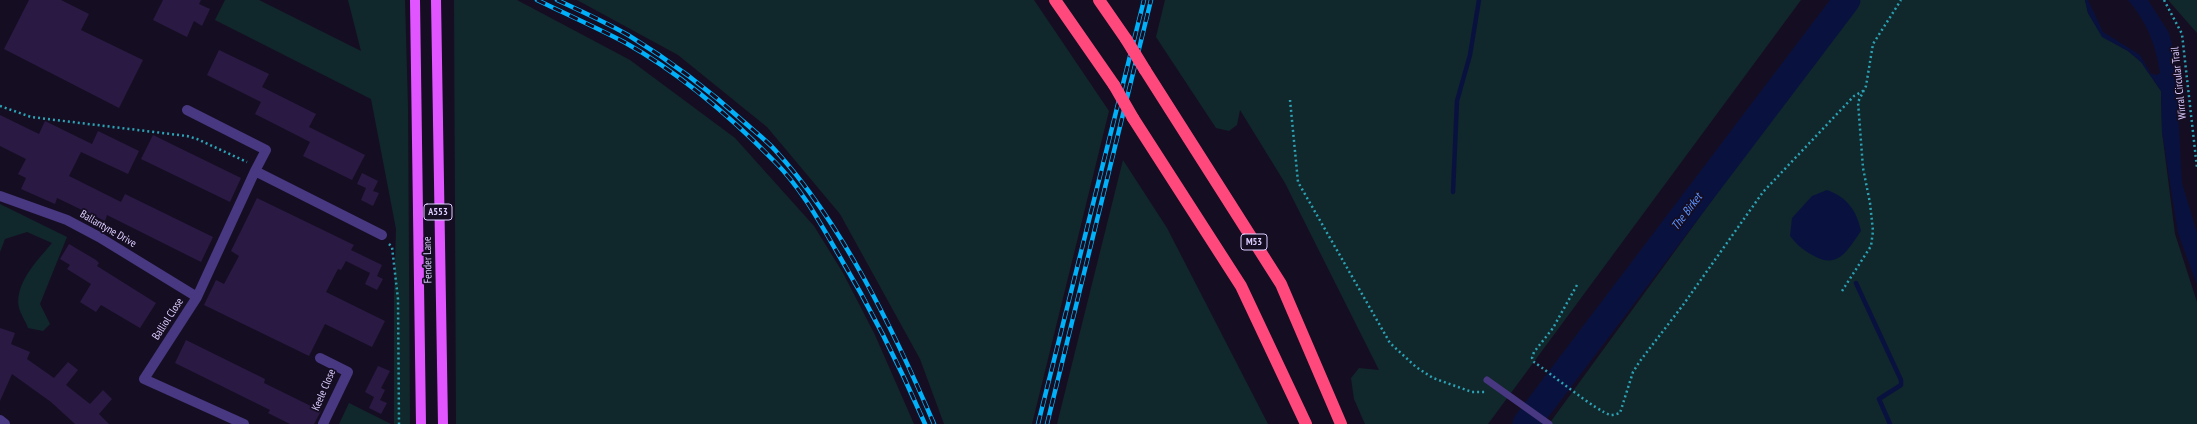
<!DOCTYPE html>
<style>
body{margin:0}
canvas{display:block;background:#150d22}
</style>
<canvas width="2197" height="424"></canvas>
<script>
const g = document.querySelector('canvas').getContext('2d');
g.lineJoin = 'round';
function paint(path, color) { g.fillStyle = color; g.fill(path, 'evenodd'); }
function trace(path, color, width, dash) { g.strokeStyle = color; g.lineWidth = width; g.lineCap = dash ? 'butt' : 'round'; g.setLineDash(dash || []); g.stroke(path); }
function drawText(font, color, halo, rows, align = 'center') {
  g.font = font + ' "PT Sans Narrow",sans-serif'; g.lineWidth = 3.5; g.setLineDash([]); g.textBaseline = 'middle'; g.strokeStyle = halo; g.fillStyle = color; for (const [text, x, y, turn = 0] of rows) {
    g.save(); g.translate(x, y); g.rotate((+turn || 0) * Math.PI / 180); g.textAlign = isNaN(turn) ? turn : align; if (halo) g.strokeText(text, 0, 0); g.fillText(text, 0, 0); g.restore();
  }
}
paint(new Path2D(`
 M225,0H259L361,51L348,0H405L408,107L410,424H394V298L396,229L371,99L215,20Z
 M454,0H517L630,60L735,138L814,226L843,273L875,335L914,424H456Z
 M577,0H1034L1109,111L1032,424H944L920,359L840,214L767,127L678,55Z
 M1165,0H1801L1488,424H1365L1354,399L1351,378L1359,368L1379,370L1285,183L1240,110L1237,125L1229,131L1216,128L1156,37Z
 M1858,0H2085L2088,13L2102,36L2128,51L2141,62L2161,91L2162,132L2175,234L2197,302V424H1549Z
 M2168,0H2197V33Z
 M1123,160L1167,228L1268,424H1057Z
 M0,204L67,237L40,304L50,324L43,331L28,328C26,322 21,315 19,308C14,283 38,260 52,243L27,232L5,239L0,252Z
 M349,403L391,424H339Z`), '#10272c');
paint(new Path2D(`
 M2085,0H2088L2103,32L2140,55L2151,74L2157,75L2160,73C2156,45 2147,22 2128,0H2148L2169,33L2175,57L2182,183L2197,233V285L2178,233L2162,132L2161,91L2141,62L2128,51L2102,37L2088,13Z
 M1827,190C1847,197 1857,211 1861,231C1849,248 1839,269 1816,257C1804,251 1798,246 1790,236L1792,218L1812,196Z`), '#09123f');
trace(new Path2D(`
 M1453,192L1457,101L1470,55L1479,0
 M1856,283L1901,380V385L1879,399L1890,424`), '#09123f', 4.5);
trace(new Path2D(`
 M1526,424L1847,0`), '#09123f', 27);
paint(new Path2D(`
 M29,0H61L89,14L81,30L143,60L119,108L4,49Z
 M163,0H201L199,4L210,9L202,26L194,21L187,37L153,20Z
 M219,50L269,74L262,87L316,114L309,127L365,155L352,180L303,156L310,142L255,114L261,102L207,75Z
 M0,115L39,134L45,121L92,144L98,131L139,151L128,174L81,152L69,176L121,202L125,194L213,237L201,262L107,215L105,221L57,198L55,204L21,189L26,178L18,174L26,159L0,146Z
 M153,135L241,178L230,202L141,159Z
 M362,173L378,181L373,191L379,193L373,206L361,200L366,188L357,184Z
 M257,198L354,245L351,250L382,265L377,276L383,279L377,290L365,284L370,273L346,261L341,270L338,269L326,292L385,321L372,347L325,324L309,356L204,305L216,280L224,284L239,256L231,251Z
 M69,244L96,260L99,263L97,266L156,303L140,328L101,305L96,312L80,302L91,284L67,269L70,265L60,259Z
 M0,328L15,333L11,344L30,352L27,359L54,378L68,362L78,370L66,385L90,404L103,390L112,399L99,414L109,424H75L51,402L12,374L0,401Z
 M186,340L265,379L264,383L321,411L314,424H290L268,413L270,410L175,363Z
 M378,366L390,371L381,388L385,390L380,400L387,403L381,414L369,408L374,397L365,392Z`), '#291943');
trace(new Path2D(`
 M2164,0L2182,34L2197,168
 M1290,100L1298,182L1390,343L1416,367L1433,378L1472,392H1485
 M0,106L31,117L187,136L197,139L247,162
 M389,244L392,247L398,299L399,424
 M1577,285L1553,328L1534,352L1532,358L1534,362C1549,372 1597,412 1611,415C1614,415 1617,414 1620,413L1633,372L1640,361L1683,305L1763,192L1854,96L1863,91
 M1842,291L1871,246L1873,231L1870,203L1863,168L1858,102L1866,86L1873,44L1901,0`), '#2ca2b4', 2.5, [2, 3]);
trace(new Path2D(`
 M1487,380L1549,424`), '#483781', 7);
trace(new Path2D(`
 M187,110L266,150L255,171L382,235
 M0,196L67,220L99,237L197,297
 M320,358L348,372L323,424
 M0,420L5,424
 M244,424L144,379L197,297L255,171`), '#483781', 10);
trace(new Path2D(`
 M415,0L421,424
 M436,0L443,424`), '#e055ff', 10);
trace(new Path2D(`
 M1055,0L1114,85
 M1099,0L1126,39
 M1145,70L1281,284L1341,424
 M1133,118L1241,286L1306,424`), '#ff497d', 12);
const rail = new Path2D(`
 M537,0C566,14 595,27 624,42C678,72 732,118 775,162C801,188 819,221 837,252C870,307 899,364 925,424
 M557,0C581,11 605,22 628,35C669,60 708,89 744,122C754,131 766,140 775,150C842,223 895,333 934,424
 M1038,424L1144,0
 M1047,424L1151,0`);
trace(rail, '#00b0f9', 4.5);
trace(rail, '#150d22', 3, [9]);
trace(new Path2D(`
 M1126,39L1145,70
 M1114,85L1133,118`), '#ff497d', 12);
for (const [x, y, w] of [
 [438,212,28],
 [1254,242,26]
]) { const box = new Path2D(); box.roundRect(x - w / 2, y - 8, w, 16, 3); g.fillStyle = '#150d22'; g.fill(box); trace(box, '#ddceff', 1); }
drawText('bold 10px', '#ddceff', null, [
 ["A553",438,212],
 ["M53",1254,242]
]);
drawText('11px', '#ddceff', '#150d22', [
 ["Wirral Circular Trail",2179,83,-96],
 ["Ballantyne Drive",108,229,30],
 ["Fender Lane",428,260,-91],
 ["Balliol Close",168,319,-57],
 ["Keele Close",324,390,-67]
]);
drawText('italic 12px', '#5c94ff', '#150d22', [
 ["The Birket",1687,212,-53]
]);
</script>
